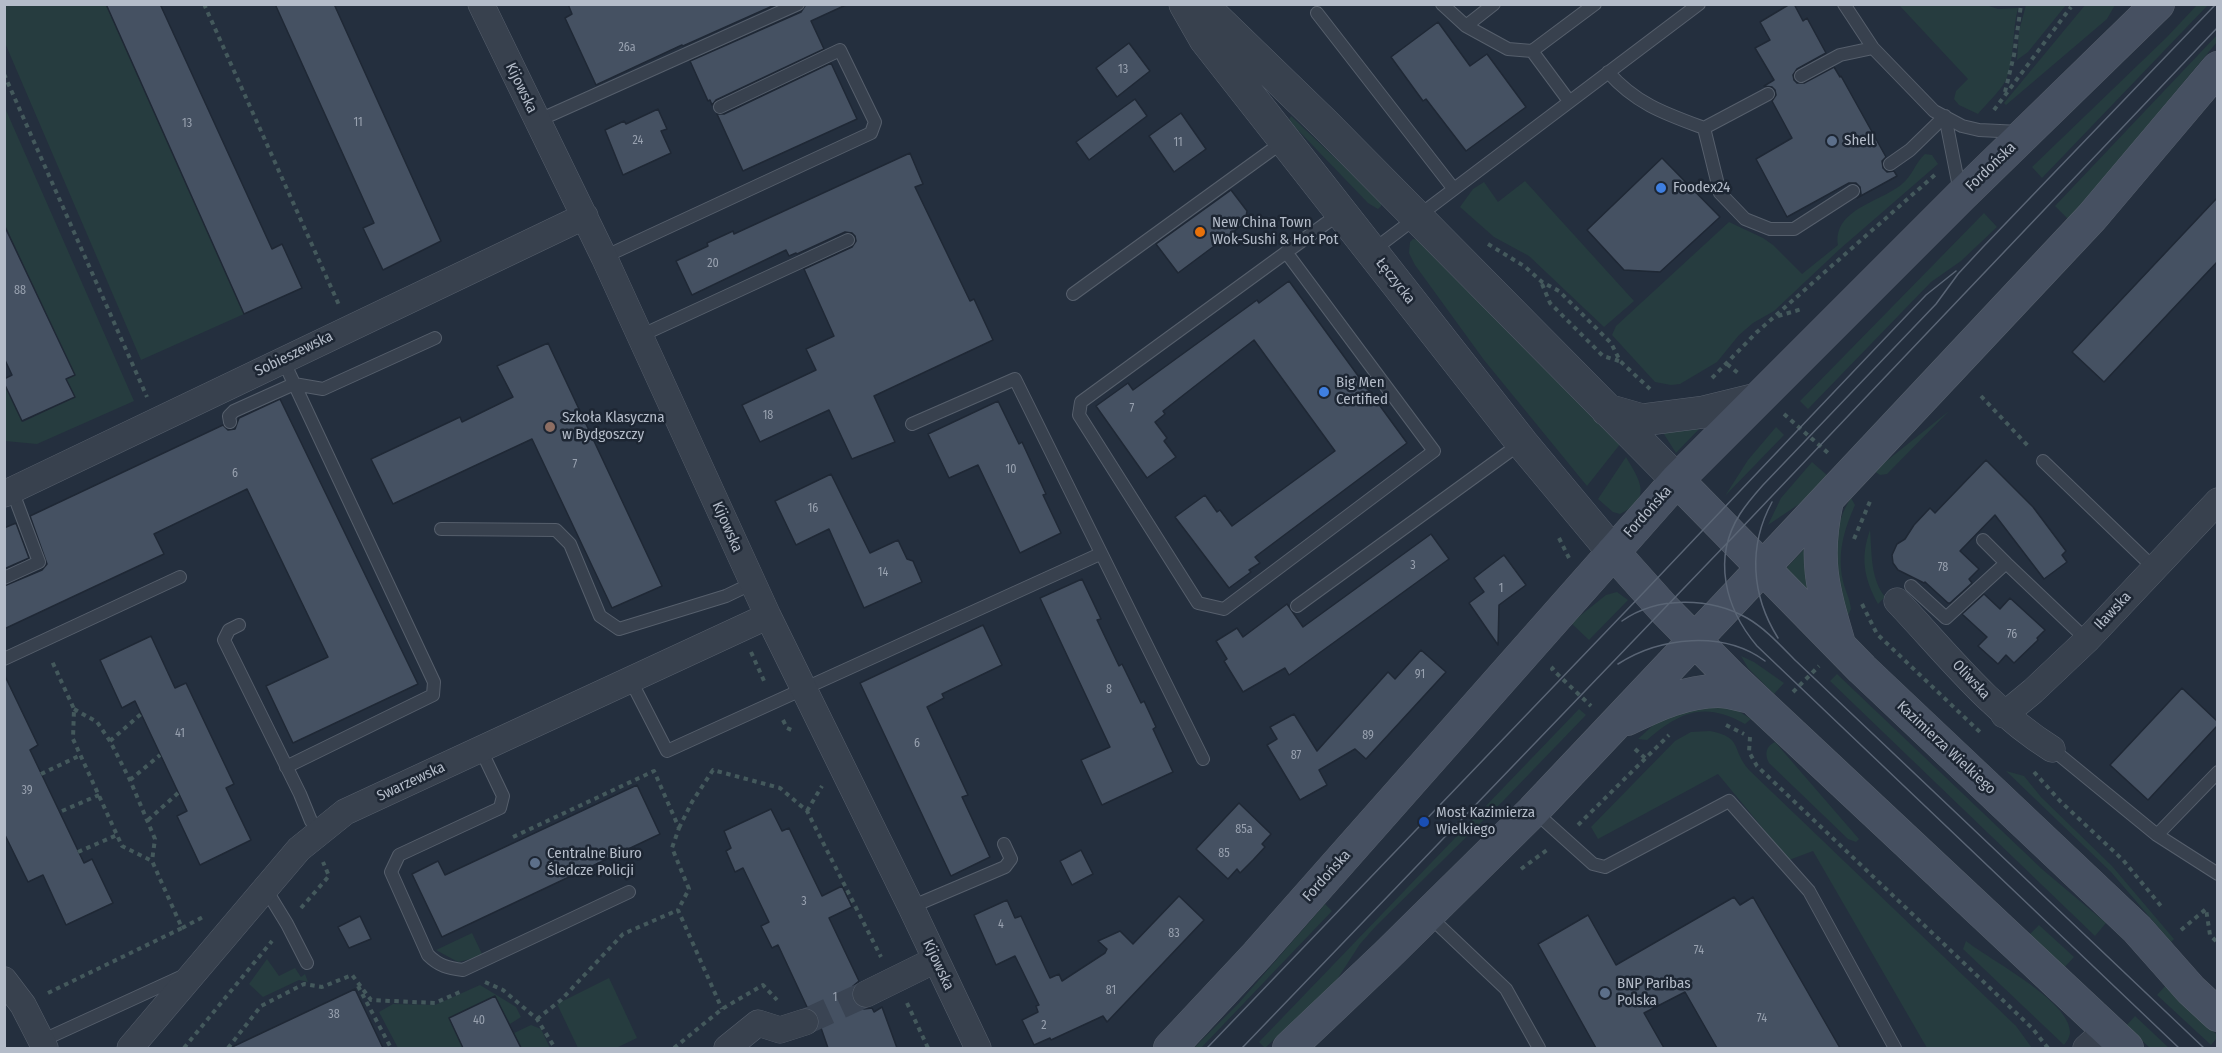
<!DOCTYPE html>
<meta charset="utf-8">
<style>
body{margin:0}
#map{position:relative;width:2222px;height:1053px;overflow:hidden;background:#242f3e;font-family:"Fira Sans Condensed",sans-serif}
canvas{display:block}
.frame{position:absolute;inset:0;border:6px solid #b4bcc9;pointer-events:none}
</style>
<div id="map">
<canvas width="2222" height="1053"></canvas>
<div class="frame"></div>
</div>
<script>
const g = document.querySelector('canvas').getContext('2d');
g.lineJoin = 'round';
function paint(path, color) { g.fillStyle = color; g.fill(path, 'evenodd'); }
function trace(path, color, width, dash) { g.strokeStyle = color; g.lineWidth = width; g.lineCap = dash ? 'butt' : 'round'; g.setLineDash(dash || []); g.stroke(path); }
function drawText(font, color, halo, rows, align = 'center') {
  g.font = font + ' "Fira Sans Condensed",sans-serif'; g.lineWidth = 5; g.setLineDash([]); g.textBaseline = 'middle'; g.strokeStyle = halo; g.fillStyle = color; for (const [text, x, y, turn = 0] of rows) {
    g.save(); g.translate(x, y); g.rotate((+turn || 0) * Math.PI / 180); g.textAlign = isNaN(turn) ? turn : align; if (halo) g.strokeText(text, 0, 0); g.fillText(text, 0, 0); g.restore();
  }
}
paint(new Path2D(`
 M1983,4L1998,9L2018,8C2012,30 2015,55 2007,77C2003,89 1986,104 1978,114L1959,105L1954,99L1956,91L1968,79L1899,5Z
 M2086,4L2115,5L2107,19L2006,105L2004,103Z
 M4,5H106L244,314L141,360L5,43Z
 M2026,5H2066L2028,52L2017,60L2019,31Z
 M2197,5H2208L2042,178L2032,167L2167,37Z
 M2217,35V42L2069,220L2055,206Z
 M5,108L134,401L37,444L5,441L4,383L23,422L74,397L66,379L74,374L5,225Z
 M1291,116L1376,197L1381,203V206L1378,209L1368,203L1293,125L1289,120Z
 M1925,154L1932,155L1938,164L1841,248L1774,311L1753,323L1739,335L1717,362L1680,384L1671,385L1655,382L1612,335L1616,326L1729,222L1763,238L1773,245L1802,274L1838,245C1833,209 1881,202 1902,184C1913,175 1915,163 1925,154Z
 M1525,181L1634,301L1604,327L1529,256L1494,237L1460,207L1473,189L1484,182L1498,202Z
 M1984,213L1997,227L1961,261L1931,282L1808,409L1800,401Z
 M1413,239L1419,240L1621,443L1587,486L1484,360L1415,265L1409,253L1410,242Z
 M1949,411L1887,474L1880,475L1874,471Z
 M1776,427L1784,435L1725,496L1748,460Z
 M1700,428L1676,453L1662,431Z
 M1626,457C1640,481 1653,498 1620,514L1613,512L1598,499Z
 M1812,462L1828,476L1808,498L1768,525L1781,498Z
 M1851,498L1855,505C1844,530 1837,553 1843,581C1845,590 1850,599 1851,609L1848,616C1833,587 1831,571 1836,538C1839,523 1842,512 1851,498Z
 M1870,530C1872,552 1870,578 1885,597L1878,604C1864,578 1860,558 1870,530Z
 M1805,548L1818,607L1781,574Z
 M1617,592L1628,600L1589,640L1571,623L1606,595Z
 M1741,656L1754,662L1784,683L1774,694L1748,668Z
 M1837,674L2043,870L2106,923L2095,936L1830,681Z
 M1712,703L1735,709L1751,719L1745,724C1704,701 1680,712 1647,740L1638,739L1662,717Z
 M1579,709L1586,715L1503,801L1376,926L1360,944L1336,981L1265,1048L1259,1042Z
 M1710,731C1744,738 1730,748 1749,770L2016,1026L2032,1048H1927L1813,851L1789,860L1718,774L1598,839L1591,827L1675,741L1691,732Z
 M1775,742L1859,839L1856,842L1848,839L1769,763C1764,754 1766,746 1775,742Z
 M2006,771L2024,776L2041,797L2112,866L2174,939L2171,942L2111,872Z
 M1325,904L1332,911L1201,1048H1194L1238,1004Z
 M2039,925L2074,957L2062,970L2027,937Z
 M472,933L483,956L458,962L436,950Z
 M1966,941C1990,960 2070,1001 2070,1032C2070,1037 2067,1041 2064,1045L1963,949Z
 M267,959L279,976L295,968L301,977L305,974L308,982L299,980L263,997L249,984Z
 M609,978L637,1038L616,1048H578L557,1004Z
 M2167,984L2217,1035V1038L2211,1045L2157,995Z
 M480,985L516,1007L521,1017L510,1024L495,996L449,1018L463,1048H398L379,1012L393,1004L435,1005Z
 M2135,1016L2169,1048H2150L2126,1026Z
 M531,1025L541,1029L550,1048H522L514,1033Z`), '#263c3f');
const building = new Path2D(`
 M106,4H160L272,249L282,244L302,288L244,314Z
 M275,4H334L441,241L383,270L363,228L374,223Z
 M568,4H777L683,46L682,45L596,85L565,18L572,14Z
 M806,4H848L811,21L824,49L716,100L712,105L710,100L708,101L690,61L801,12Z
 M1790,4H1794L1803,21L1807,18L1826,53L1797,69L1793,75L1794,80L1797,83H1804L1834,67L1840,77L1841,76L1886,157L1882,161L1883,168L1887,172L1894,171L1897,176L1857,198L1861,194L1860,187L1856,183H1849L1787,217L1756,159L1792,138L1772,101L1776,95L1775,90L1772,87L1764,86L1774,80L1755,48L1770,40L1760,22Z
 M1438,22L1470,66L1487,54L1526,107L1466,151L1426,99L1423,101L1391,57Z
 M1129,43L1150,71L1117,97L1096,68Z
 M831,63L857,119L743,171L717,114H724Z
 M1135,99L1147,116L1089,160L1076,142Z
 M658,109L667,129L661,131L671,153L623,175L605,130L624,121L626,124Z
 M1181,113L1206,149L1174,172L1149,136Z
 M910,153L923,184L915,187L970,301L974,299L993,340L874,396L895,442L852,459L829,410L760,442L742,405L816,370L806,349L834,336L804,269L852,247L856,241L855,236L852,233L845,232L797,254L796,253L789,256L786,250L692,295L676,261L708,246L707,243L733,231L734,234Z
 M1662,158L1720,217L1660,272L1624,270L1587,230Z
 M1231,190L1247,211L1245,223L1178,273L1156,244Z
 M2217,198V262L2104,382L2072,352Z
 M4,225L75,375L66,379L75,397L22,421L4,383V379L12,375L4,358Z
 M1289,281L1407,443L1255,557L1260,563L1249,570L1251,572L1229,588L1175,517L1205,495L1217,512L1220,510L1232,526L1335,451L1254,340L1163,411L1165,414L1155,422L1167,438L1164,441L1176,457L1147,478L1096,406L1128,383L1133,390L1257,300L1259,303Z
 M548,343L662,586L612,608L532,439L393,504L371,459L460,417L462,422L513,397L497,366Z
 M280,399L418,684L293,743L266,686L328,657L247,489L154,534L164,554L4,629V586L42,570L47,564L30,516L223,425L228,430L235,429L239,418Z
 M998,401L1019,444L1022,442L1046,494L1043,495L1061,533L1020,553L978,465L949,478L928,434Z
 M1986,460L2033,507L2066,551L2062,555L2067,562L2044,579L1995,515L1960,551L1979,569L1969,579L1972,583L1950,603H1948L1925,582L1924,583L1898,570L1893,563L1892,555L1897,544L1905,539L1914,525L1930,508L1935,513Z
 M831,474L870,553L898,540L907,559L913,561L922,582L864,608L829,529L796,545L775,501Z
 M16,523L29,558L4,569V528Z
 M1431,534L1449,559L1289,675L1285,668L1243,692L1224,661L1227,659L1216,641L1237,628L1243,637L1287,604L1303,627Z
 M1504,555L1526,585L1499,605L1498,645L1469,603L1484,592L1474,578Z
 M1082,579L1101,619L1097,620L1119,666L1122,664L1141,703L1144,701L1156,727L1153,729L1173,772L1102,805L1081,760L1110,747L1040,598Z
 M1984,594L2000,609L2010,598L2045,630L2037,638L2038,640L2014,663L2006,655L1998,664L1978,646L1987,637L1962,614Z
 M983,625L1002,665L942,694L944,698L927,707L968,795L962,797L990,857L951,876L860,683Z
 M151,636L175,688L186,683L234,784L226,788L251,840L200,865L177,816L187,811L135,701L122,708L100,660Z
 M1421,650L1446,672L1366,759L1355,749L1319,770L1327,785L1300,800L1267,745L1277,739L1270,727L1294,714L1317,751L1388,672L1395,679Z
 M4,674L38,745L30,750L84,863L92,859L113,903L66,925L43,875L28,882L4,833Z
 M2182,688L2217,721V726L2148,800L2110,765Z
 M637,785L660,834L442,937L412,874L438,861L445,875Z
 M1239,803L1271,834L1262,844L1265,847L1253,860L1240,873L1237,869L1228,879L1196,849Z
 M771,809L782,831L789,828L822,896L842,886L852,907L829,918L859,981L853,986L851,992L852,1000L858,1007L864,1009L872,1008L874,1012L882,1007L897,1048H828L820,1025L819,1017L815,1011L807,1007L778,945L772,948L761,926L769,922L743,868L735,872L726,851L731,848L724,831Z
 M1081,850L1093,874L1072,885L1060,861Z
 M1179,896L1204,920L1107,1022L1103,1016L1051,1040L1050,1038L1034,1045L1022,1020L1038,1012L1036,1006L1039,1005L1015,956L996,965L974,915L1007,900L1015,918L1021,916L1050,978L1059,974L1062,981L1105,953L1107,949L1098,941L1120,931L1133,944Z
 M1734,897L1740,905L1753,897L1840,1048H1717L1685,992L1644,1013L1664,1048H1596L1538,944L1588,915L1616,965Z
 M360,916L371,939L349,948L338,927Z
 M355,989L383,1048H230Z
 M495,996L521,1048H463L449,1018Z`);
paint(building, '#455162');
trace(building, '#1f2835', 1.5);
trace(new Path2D(`
 M805,1022L866,994`), '#3a4453', 26, [26, 13]);
const service = new Path2D(`
 M1442,4L1466,26L1508,49L1532,51L1595,4
 M1844,4L1873,48L1934,111L1962,126L1979,130L2020,132
 M1317,13L1453,188
 M1466,26L1494,4
 M1532,51L1569,101
 M1608,72C1636,104 1666,114 1704,128L1768,94
 M1801,76L1840,55L1873,48
 M1945,116L1960,192
 M537,121L798,4
 M1704,128L1720,193L1745,219L1770,229H1794L1853,191
 M1890,164L1910,150L1945,116
 M1372,251L1699,4
 M1286,252L1434,451L1224,609L1198,603L1079,415L1081,402L1325,224L1341,213
 M604,257L871,133L875,122L840,50L720,107
 M1073,294L1284,141
 M640,336L848,240
 M283,360L434,682L433,695L286,767
 M230,422L229,416L234,411L294,384L323,389L435,338
 M912,424L1015,379L1203,759
 M2043,461L2154,568
 M441,529L556,530L570,544L600,616L619,629L726,596L753,583
 M1983,540L2006,563
 M4,578L39,562L12,490
 M1911,586L1946,618L2006,563L2087,640
 M1297,606L1521,443
 M239,625L229,630L224,640L300,794L311,821L322,830
 M4,659L180,577
 M631,681L667,751L1100,554
 M2052,749L2157,835L2218,874
 M481,750L503,796L500,808L399,855L391,872L428,955C439,966 448,968 463,970L629,892
 M1534,811L1593,864L1605,867L1729,801L1809,891L1895,1048
 M2157,835L2218,772
 M265,888L287,924L307,963
 M911,907L1005,867L1011,859L1004,844
 M1428,915L1506,989L1539,1048
 M41,1041L185,975`);
const minor = new Path2D(`
 M481,4L604,257L768,616L911,907L978,1048
 M4,494L585,216
 M1897,601C1946,653 1991,711 2052,749
 M2004,715L2033,691L2087,640L2218,501
 M4,980L23,1005L45,1048
 M866,994L925,965L934,957
 M130,1048L299,849L345,812L768,616
 M727,1048L758,1023L780,1030L805,1022
 M2086,1048L2106,1030`);
const tertiary = new Path2D(`
 M1185,4L1205,39L1522,443L1613,552
 M1201,4L1325,124L1677,480
 M1607,410L1642,420L1704,412L1757,399`);
const secondary = new Path2D(`
 M1677,480L1862,669L2137,929L2191,990L2218,1015
 M1827,500C1814,559 1822,587 1839,644
 M1613,552L1664,609L1731,677L2127,1048
 M1627,719C1656,705 1686,691 1718,691C1729,691 1741,695 1751,697
 M1170,1048L1257,955L1677,480L1961,196L2158,4
 M1289,1048L1386,956L1533,811L1724,609L2092,217L2218,68`);
trace(service, '#565f6c', 14);
trace(minor, '#565f6c', 27);
trace(tertiary, '#565f6c', 33);
trace(secondary, '#565f6c', 34);
trace(new Path2D(`
 M204,4L339,305
 M4,74L147,397
 M2005,92L2014,55L2021,5
 M1994,110L2071,7
 M1488,244L1524,266L1542,282L1559,291L1611,343L1620,361L1650,389
 M1542,284L1550,303L1603,356L1619,361
 M1778,316L1802,309
 M1727,364L1738,373
 M1712,378L1757,332L1937,173
 M1981,396L2030,448
 M1784,414L1828,453
 M1559,538L1569,558
 M1854,539L1871,499
 M1862,604L1877,634L1982,734
 M751,652L765,683
 M1554,667L1552,669L1591,706
 M1793,692L1819,666
 M74,709L97,722L110,741L130,780L155,839L152,861
 M783,720L787,728L794,731
 M1726,725L1744,734
 M1750,737L1749,752L1757,766L2032,1028L2048,1048
 M110,741L141,714
 M1635,749L1645,758
 M2034,772L2060,801L2123,860L2161,906
 M41,774L81,755
 M130,780L160,755
 M62,811L99,795
 M807,811L822,786
 M148,820L178,793
 M1578,825L1669,735
 M679,828L692,802L713,770L780,788L807,811L881,957
 M513,837L654,771L679,828L672,848L689,889L678,910L722,1009
 M78,852L117,835
 M1521,869L1547,850
 M301,908L329,876L323,862
 M182,928L205,916
 M2181,930L2206,909L2210,935L2218,943
 M485,982L503,990L537,1019L555,1048
 M358,986L391,1048
 M48,993L182,928L152,861L122,846L73,739L74,709L51,659
 M907,1003L928,1048
 M537,1019L561,1000L623,934L678,910
 M184,1048L272,941
 M228,1048L261,1006L304,984L322,987L352,975L371,1000L435,1003L462,991
 M674,1048L722,1009L763,985L777,1000`), '#44595c', 4, [4.5, 4.5]);
trace(service, '#38414e', 12);
trace(minor, '#38414e', 26);
trace(tertiary, '#38414e', 32);
trace(secondary, '#465061', 33);
trace(new Path2D(`
 M1772,502C1748,546 1751,595 1778,638
 M1622,621C1657,596 1710,597 1747,618C1766,629 1781,646 1796,661L2204,1048
 M1618,664C1660,637 1723,630 1765,661
 M1207,1048L1647,589L1926,295L1956,271
 M1242,1048L1733,537L2218,27
 M2179,1048L1757,646C1725,608 1712,558 1740,514C1747,503 1755,494 1763,485L1936,304L1958,274L1983,247L2216,4`), '#5a6575', 1.5);
for (const [x, y, r, color] of [
 [1832,141,6,"#5c6f8a"],
 [1661,188,6,"#3f7fe0"],
 [1200,232,6,"#e8710a"],
 [1324,392,6,"#3f7fe0"],
 [550,427,6,"#8d6e63"],
 [1424,822,6,"#1a4fb4"],
 [535,863,6,"#5c6f8a"],
 [1605,993,6,"#5c6f8a"]
]) { const dot = new Path2D(); dot.arc(x, y, r, 0, 2 * Math.PI); g.fillStyle = color; g.fill(dot); trace(dot, '#1d2633', 2); }
drawText('12px', '#98a1af', null, [
 ["26a",627,48],
 ["13",1123,70],
 ["11",358,123],
 ["13",187,124],
 ["24",638,141],
 ["11",1178,143],
 ["20",713,264],
 ["88",20,291],
 ["7",1132,409],
 ["18",768,416],
 ["7",575,465],
 ["10",1011,470],
 ["6",235,474],
 ["16",813,509],
 ["3",1413,566],
 ["78",1943,568],
 ["14",883,573],
 ["1",1501,589],
 ["76",2012,635],
 ["91",1420,675],
 ["8",1109,690],
 ["41",180,734],
 ["89",1368,736],
 ["6",917,744],
 ["87",1296,756],
 ["39",27,791],
 ["85a",1244,830],
 ["85",1224,854],
 ["3",804,902],
 ["4",1001,925],
 ["83",1174,934],
 ["74",1699,951],
 ["81",1111,991],
 ["1",835,998],
 ["38",334,1015],
 ["74",1762,1019],
 ["40",479,1021],
 ["2",1044,1026]
]);
drawText('15px', '#b4bcc9', '#1d2633', [
 ["Kijowska",521,88,64],
 ["Fordońska",1991,167,-44],
 ["Łęczycka",1395,281,52],
 ["Sobieszewska",294,354,-26],
 ["Fordońska",1648,512,-48],
 ["Kijowska",727,527,66],
 ["Iławska",2113,611,-47],
 ["Oliwska",1971,680,47],
 ["Kazimierza Wielkiego",1946,748,43],
 ["Swarzewska",411,782,-25],
 ["Fordońska",1327,876,-48],
 ["Kijowska",938,965,65]
]);
drawText('15px', '#b4bcc9', '#1d2633', [
 ["Shell",1844,141],
 ["Foodex24",1673,188],
 ["New China Town",1212,223],
 ["Wok-Sushi & Hot Pot",1212,240],
 ["Big Men",1336,383],
 ["Certified",1336,400],
 ["Szkoła Klasyczna",562,418],
 ["w Bydgoszczy",562,435],
 ["Most Kazimierza",1436,813],
 ["Wielkiego",1436,830],
 ["Centralne Biuro",547,854],
 ["Śledcze Policji",547,871],
 ["BNP Paribas",1617,984],
 ["Polska",1617,1001]
], 'left');
</script>
